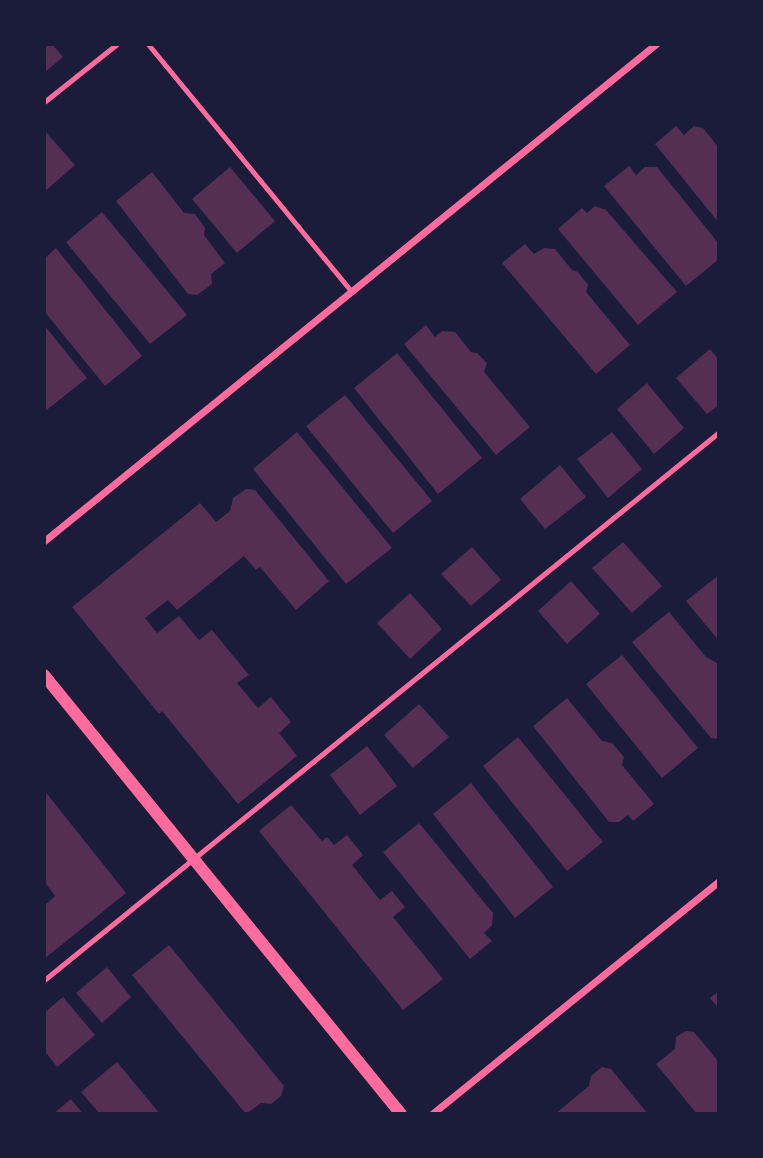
<!DOCTYPE html>
<style>
body{margin:0}
#map{position:relative;width:763px;height:1158px;overflow:hidden;background:#1b1b3a;font-family:Bitter,serif}
canvas{display:block}
.frame{position:absolute;inset:0;border:46px solid #1b1b3a;pointer-events:none}
</style>
<div id="map">
<canvas width="763" height="1158"></canvas>
<div class="frame"></div>
</div>
<script>
const g = document.querySelector('canvas').getContext('2d');
g.lineJoin = 'round';
function paint(path, color) { g.fillStyle = color; g.fill(path, 'evenodd'); }
function trace(path, color, width, dash) { g.strokeStyle = color; g.lineWidth = width; g.lineCap = dash ? 'butt' : 'round'; g.setLineDash(dash || []); g.stroke(path); }
paint(new Path2D(`
 M44,44H52L63,57L44,73Z
 M676,126L684,135L694,126L703,128L719,148V223L655,144Z
 M44,130L75,165L44,192Z
 M629,166L636,175L645,167H657L719,244V259L686,286L604,186Z
 M230,167L275,221L237,253L192,199Z
 M152,172L184,213L195,214L205,228L204,235L225,263L211,274L212,284L197,295L188,294L116,201Z
 M595,206L606,210L677,292L638,325L558,229L582,208L587,213Z
 M102,212L187,315L150,344L66,242Z
 M525,244L534,254L544,248L555,249L572,270L578,272L588,285L586,292L630,345L596,374L502,263Z
 M56,248L142,356L105,386L44,311V259Z
 M44,325L87,378L44,412Z
 M426,325L435,337L442,331L455,332L471,352L477,353L487,363L484,372L530,427L496,455L404,344Z
 M710,349L719,360V405L707,414L676,378Z
 M397,353L482,458L438,494L354,388Z
 M647,383L684,428L654,454L617,409Z
 M345,395L432,501L393,533L306,426Z
 M297,432L392,548L346,584L253,469Z
 M612,432L642,469L608,498L577,459Z
 M560,465L586,497L545,529L520,499Z
 M246,489L255,490L329,581L296,610L260,567L256,570L244,556L177,610L168,600L145,618L157,633L179,616L199,640L212,630L249,675L237,683L258,708L271,697L291,722L279,733L297,756L238,804L162,711L159,714L72,607L200,503L216,522L230,511L233,498Z
 M623,542L662,586L632,613L592,568Z
 M472,547L501,580L471,606L441,574Z
 M719,575V641L686,601Z
 M571,581L600,614L567,644L538,611Z
 M410,593L442,629L410,659L377,623Z
 M669,612L706,657L719,664V739L711,738L632,642Z
 M622,655L698,748L662,778L586,684Z
 M567,698L602,741L612,743L624,757L622,765L654,804L633,821L628,815L619,822H609L533,726Z
 M419,704L449,737L413,768L384,735Z
 M518,737L603,842L567,871L483,766Z
 M367,746L397,786L360,815L330,775Z
 M471,783L553,887L515,918L433,814Z
 M44,790L126,893L44,959V906L55,896L44,881Z
 M291,805L322,841L327,837L334,845L347,835L363,855L352,865L380,900L392,891L405,907L393,917L443,979L403,1010L259,831Z
 M419,823L493,913L492,925L484,933L492,941L470,959L383,852Z
 M169,945L284,1086L281,1096L271,1104L261,1103L246,1114L132,975Z
 M107,967L131,997L102,1023L76,993Z
 M719,991V1009L710,998Z
 M63,997L95,1035L57,1067L44,1050V1013Z
 M686,1031L694,1032L719,1062V1114H697L656,1064L675,1049L676,1037Z
 M117,1062L160,1114H100L81,1092Z
 M602,1067L611,1069L648,1114H555L589,1086L591,1076Z
 M71,1099L83,1114H53Z`), '#542f53');
trace(new Path2D(`
 M148,44L352,292
 M44,103L118,44
 M44,981L719,433`), '#ff6b9d', 5);
trace(new Path2D(`
 M44,542L657,44
 M433,1114L719,882`), '#ff6b9d', 7);
trace(new Path2D(`
 M44,675L401,1114`), '#ff6b9d', 12);
</script>
